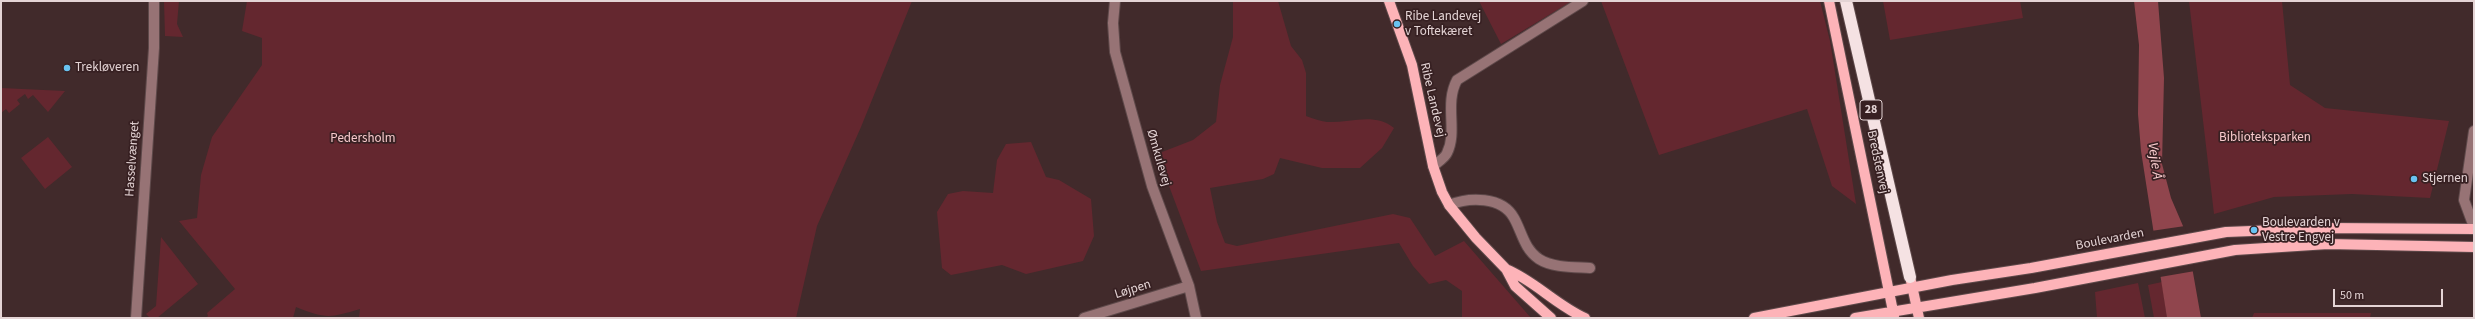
<!DOCTYPE html>
<meta charset="utf-8">
<style>
body{margin:0}
#map{position:relative;width:2475px;height:319px;overflow:hidden;background:#412a2b;font-family:"Source Sans 3",sans-serif}
canvas{display:block}
.frame{position:absolute;inset:0;border:2px solid #e4d4d5;pointer-events:none}
.scale{position:absolute;left:2333px;top:289px;width:110px;height:18px;box-sizing:border-box;border:2px solid #e4d4d5;border-top:0;padding-left:5px;font-size:12px;line-height:14px;white-space:nowrap;color:#e4d4d5;-webkit-text-stroke:3px #372022;paint-order:stroke}
</style>
<div id="map">
<canvas width="2475" height="319"></canvas>
<div class="frame"></div>
<div class="scale">50 m</div>
</div>
<script>
const g = document.querySelector('canvas').getContext('2d');
g.lineJoin = 'round';
function paint(path, color) { g.fillStyle = color; g.fill(path, 'evenodd'); }
function trace(path, color, width, dash) { g.strokeStyle = color; g.lineWidth = width; g.lineCap = dash ? 'butt' : 'round'; g.setLineDash(dash || []); g.stroke(path); }
function drawText(font, color, halo, rows, align = 'center') {
  g.font = font + ' "Source Sans 3",sans-serif'; g.lineWidth = 3.5; g.setLineDash([]); g.textBaseline = 'middle'; g.strokeStyle = halo; g.fillStyle = color; for (const [text, x, y, turn = 0] of rows) {
    g.save(); g.translate(x, y); g.rotate((+turn || 0) * Math.PI / 180); g.textAlign = isNaN(turn) ? turn : align; if (halo) g.strokeText(text, 0, 0); g.fillText(text, 0, 0); g.restore();
  }
}
paint(new Path2D(`
 M164,1H179L177,24L183,37L165,36Z
 M247,1H912L861,127L817,226L796,318H359L360,309C330,318 326,319 296,307L293,318H206L208,316L207,313L235,289L179,221L197,218L201,175L212,137L262,65V38L242,31Z
 M1233,1H1278L1291,46L1302,60L1306,73V116C1312,118 1320,121 1327,122C1350,123 1375,112 1394,128L1382,148L1360,168H1322L1280,158L1274,174L1263,179L1210,188L1217,222L1225,243L1237,246L1393,214L1410,218L1435,256L1464,241L1531,318H1462V291L1446,280L1429,284L1413,266L1399,243L1201,271L1157,154L1193,140L1216,122L1220,85L1233,37Z
 M1479,1H1572L1501,44Z
 M1601,1H1820L1830,41L1856,204L1832,186L1807,109L1659,155Z
 M1883,1H2020L2023,18L1890,40Z
 M2189,1H2282L2290,85L2325,108L2449,121L2430,198L2352,194L2274,197L2214,214Z
 M1,88L65,91L48,112L33,95L28,99L25,94L17,100L20,104L9,113L6,109L1,113Z
 M48,137L72,167L45,189L21,158Z
 M1031,142L1046,177L1059,180L1091,199L1094,236L1083,261L1026,274L1002,265L951,275L942,268L937,212L948,194L963,191L993,193L997,160L1006,144Z
 M161,237L198,284L157,318H150L146,314L156,306Z
 M2162,282L2167,318H2154L2148,285Z
 M2138,283L2145,318H2097L2095,292Z
 M2254,313H2371L2370,318H2252Z`), '#64272f');
paint(new Path2D(`
 M2134,1H2158L2164,78L2162,164L2171,198L2186,233L2201,318H2167L2141,151L2138,114L2139,45Z`), '#90454d');
paint(new Path2D(`
 M2185,226L2195,271L2160,277L2151,231Z`), '#412a2b');
const minor = new Path2D(`
 M1115,1L1113,23L1115,52L1152,186L1189,286L1196,318
 M2474,131L2464,200L2474,227
 M1433,166C1438,162 1445,158 1447,153C1458,131 1444,104 1457,80L1583,1
 M1449,205C1469,197 1502,196 1514,218C1522,232 1524,249 1539,259C1553,268 1575,267 1590,268
 M136,318L154,48V1
 M1084,318L1189,286`);
const major = new Path2D(`
 M1389,1L1412,65L1433,166L1442,192L1449,205L1476,238L1506,269L1515,286L1551,318
 M1829,1L1894,316
 M1506,269C1535,281 1556,305 1585,318
 M1911,281L1919,318
 M1754,318L1952,280L2031,268L2226,232L2328,228L2474,229
 M1855,318L2035,288L2235,250L2328,244L2474,247`);
const highway = new Path2D(`
 M1846,1L1910,277`);
trace(minor, '#5e494a', 12);
trace(major, '#5e494a', 12);
trace(highway, '#5e494a', 14);
trace(minor, '#977375', 10);
trace(major, '#fdb3b8', 10);
trace(highway, '#f5e2e3', 12);
for (const [x, y, r, color] of [
 [1397,24,4,"#69c3f1"],
 [67,68,4,"#69c3f1"],
 [2414,179,4,"#69c3f1"],
 [2254,230,4,"#69c3f1"]
]) { const dot = new Path2D(); dot.arc(x, y, r, 0, 2 * Math.PI); g.fillStyle = color; g.fill(dot); trace(dot, '#372022', 1.5); }
for (const [x, y, w] of [
 [1871,110,22]
]) { const box = new Path2D(); box.roundRect(x - w / 2, y - 10, w, 20, 3); g.fillStyle = '#372022'; g.fill(box); trace(box, '#e4d4d5', 1); }
drawText('bold 12px', '#e4d4d5', null, [
 ["28",1871,110]
]);
drawText('13px', '#e4d4d5', '#372022', [
 ["Ribe Landevej",1405,17],
 ["v Toftekæret",1405,32],
 ["Trekløveren",75,68],
 ["Stjernen",2422,179],
 ["Boulevarden v",2262,223],
 ["Vestre Engvej",2262,238]
], 'left');
drawText('13px', '#e4d4d5', '#372022', [
 ["Ribe Landevej",1432,100,77],
 ["Ømkulevej",1158,158,74],
 ["Hasselvænget",133,159,-86],
 ["Bredstenvej",1877,162,78],
 ["Boulevarden",2110,240,-11],
 ["Løjpen",1133,290,-17]
]);
drawText('13px', '#f8cacc', '#372022', [
 ["Biblioteksparken",2265,138],
 ["Pedersholm",363,139]
]);
drawText('italic 14px', '#fed0d2', '#372022', [
 ["Vejle Å",2154,161,82]
]);
</script>
